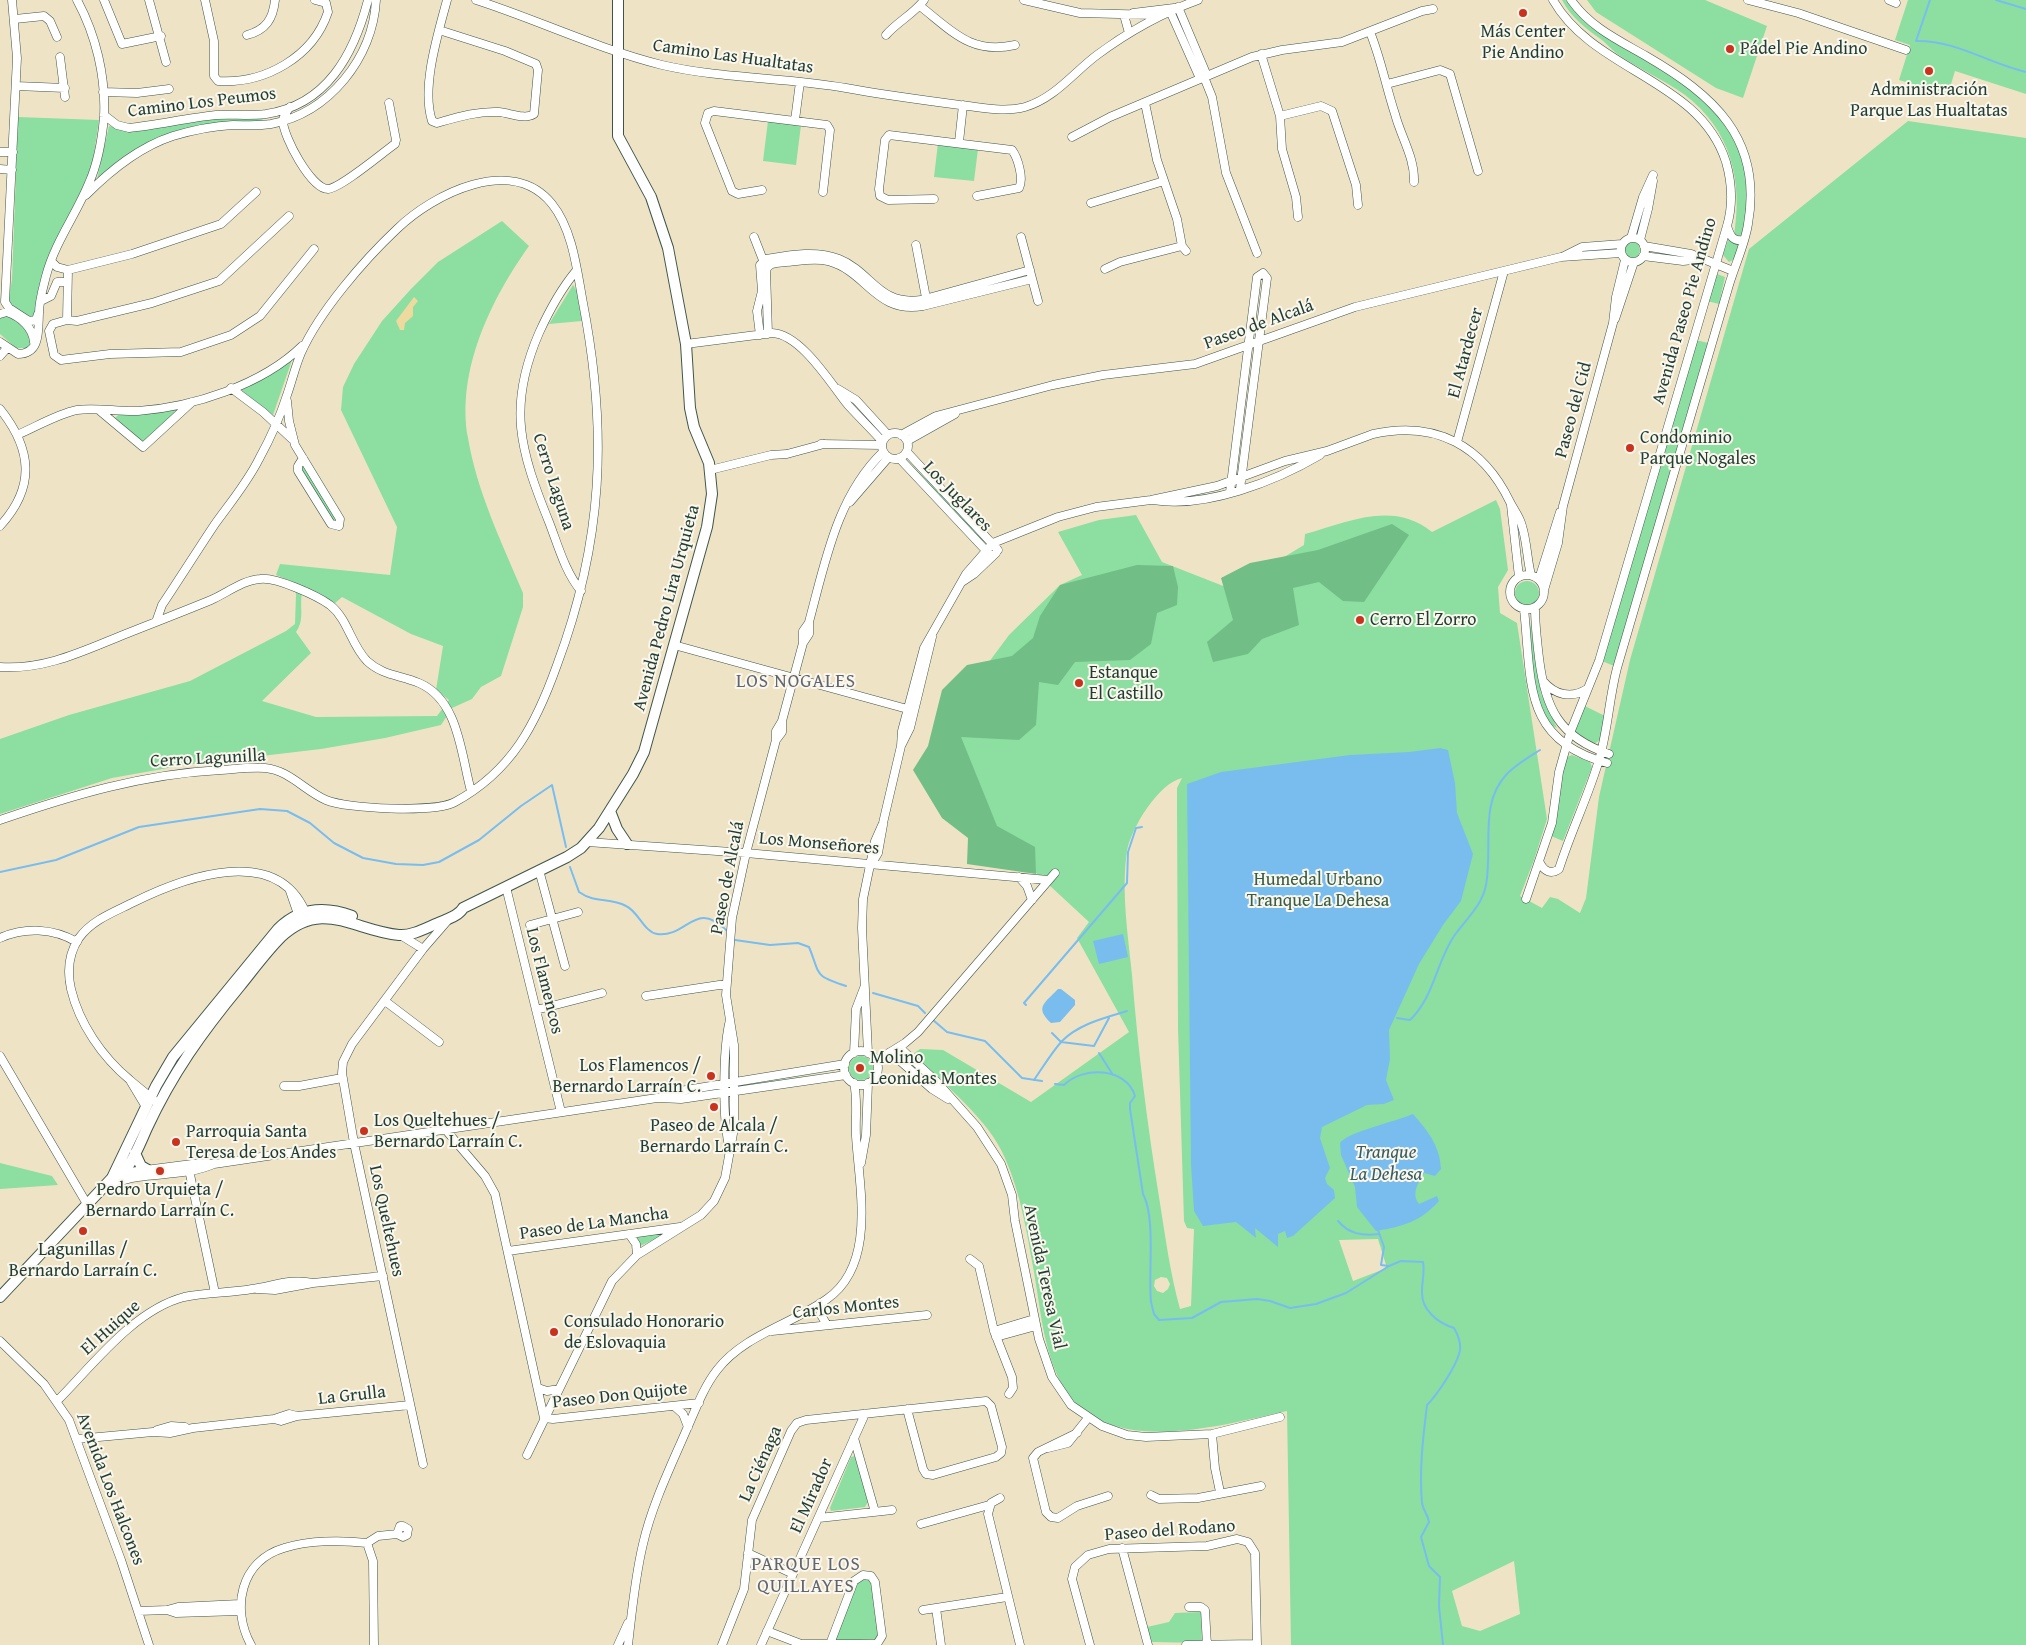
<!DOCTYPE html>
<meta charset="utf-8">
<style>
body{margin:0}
canvas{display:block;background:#efe3c5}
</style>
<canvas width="2026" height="1645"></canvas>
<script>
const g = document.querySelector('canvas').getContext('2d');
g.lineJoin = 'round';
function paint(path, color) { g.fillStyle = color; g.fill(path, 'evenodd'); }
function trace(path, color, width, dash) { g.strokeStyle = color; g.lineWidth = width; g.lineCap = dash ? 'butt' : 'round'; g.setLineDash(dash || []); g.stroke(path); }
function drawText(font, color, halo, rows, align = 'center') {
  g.font = font + ' "Gentium Book Plus",serif'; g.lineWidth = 4; g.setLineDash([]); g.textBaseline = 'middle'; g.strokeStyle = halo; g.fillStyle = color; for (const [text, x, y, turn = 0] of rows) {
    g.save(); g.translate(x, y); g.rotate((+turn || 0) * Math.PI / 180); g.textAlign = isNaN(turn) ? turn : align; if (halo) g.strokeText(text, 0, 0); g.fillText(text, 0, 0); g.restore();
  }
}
paint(new Path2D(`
 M1562,0H1566C1589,32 1606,36 1638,54C1656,64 1687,82 1702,95C1731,122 1750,164 1747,204C1747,215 1744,227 1742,238L1734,235C1743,181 1731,130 1685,95C1663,79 1638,69 1616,53C1611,49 1607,44 1602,40C1586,29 1571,17 1562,0Z
 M1587,0H1705L1767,26L1743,98L1716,88L1596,12Z
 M1908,0H2026V94L1955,71L1948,94L1899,80L1910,45L1895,40Z
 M18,117L99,120L93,160L88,178L48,256L34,318L31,320L8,301L12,280Z
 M262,117L263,122H228L176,131L97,179L109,126L127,131L218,118Z
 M768,121L801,125L796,165L763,161Z
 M1908,121L2026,138V1645H1291L1287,1411C1217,1426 1095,1463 1057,1375C1043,1343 1040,1307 1034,1272C1027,1234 1021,1194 1005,1158C988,1118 943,1084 913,1054L920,1049L943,1050L1031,1102L1129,1032L1077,938L1089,922L952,795L963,697L1009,635L1060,585L1082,575L1058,532L1099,520L1136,515L1162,562L1231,589L1304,545L1305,534C1348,522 1393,500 1432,532L1496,500L1500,509L1508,570L1498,587L1500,613L1517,623L1547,819L1534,860L1520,896L1542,908L1550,897L1558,899L1580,913L1586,898L1599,797L1630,660L1749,249ZM1182,778L1177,788V804L1178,1028L1184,1221L1187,1228L1194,1229L1191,1306L1180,1309C1170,1273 1165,1234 1159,1197C1147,1123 1138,1050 1132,975C1128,935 1121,891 1127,851C1131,828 1159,783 1182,778ZM1378,1239L1387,1268L1353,1281L1339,1240ZM1161,1277L1167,1278L1170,1284L1168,1289L1163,1293L1157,1291L1154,1286L1155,1280ZM1514,1561L1520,1614L1480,1631L1462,1626L1452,1591Z
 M938,143L978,149L974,181L934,177Z
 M502,221L529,246C491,299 456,371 468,438C477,492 502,543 523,593V607L501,676L481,687L472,699L452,708L441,725L385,738L321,749L185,765L112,778L0,814V739L69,715L190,681L286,631L295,624L296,594L293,582L276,575L280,564L390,575L397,527L341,410L343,387L354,364L382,321L411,289L438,262ZM303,590L334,604L342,597L411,634L443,646L436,690L449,700L437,716L316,717L262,701L311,653L296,632C306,618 298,605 303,590Z
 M1729,237L1732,242L1740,243L1735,259L1729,262L1723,255Z
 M1624 250a8 8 0 1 1 16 0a8 8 0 1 1-16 0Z
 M1717,274L1725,277L1719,304L1707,301Z
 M573,285L577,291L582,321L549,324Z
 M3,315L14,317L31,333V344L27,348H16L0,334V316Z
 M1696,340L1708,343L1614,666L1602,661Z
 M292,360L273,415L241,390L267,377Z
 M174,409L175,413L143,442L115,418L118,415Z
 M906,459L984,539L982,541L906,461Z
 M302,463L338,521L335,524L300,469Z
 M1515 593a12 12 0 1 1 24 0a12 12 0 1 1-24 0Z
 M1530,622L1541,694L1557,728C1533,717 1531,648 1528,624Z
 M1583,705L1605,716L1600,740L1594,744L1575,732L1574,728Z
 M1572,755L1590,762L1592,767L1563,841L1551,836L1564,765L1567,757Z
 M849 1068a12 12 0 1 1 24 0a12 12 0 1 1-24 0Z
 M833,1072L691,1094L690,1093Z
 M0,1163L52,1176L58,1185L0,1189Z
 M663,1232L664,1235L640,1246L637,1237L639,1235Z
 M855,1456L868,1502L865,1507L831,1511L830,1508L851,1457Z
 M863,1578L869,1579L871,1583L878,1635L877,1639L839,1641L836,1639V1632L858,1583Z
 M1201,1612L1202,1643L1152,1642L1147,1627L1169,1622L1175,1613Z`), '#8cdfa0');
paint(new Path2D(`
 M1392,524L1409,535L1364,602L1343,601L1319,582L1293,588L1299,625L1262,639L1248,654L1213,662L1207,642L1233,620L1221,578L1250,563L1318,550Z
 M1137,565L1173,566L1178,587L1177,605L1157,613L1151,644L1130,660L1075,662L1058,685L1039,682L1036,725L1019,740L961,737L997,826L1035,847L1036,874L967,864L968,838L942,818L913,770L928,746L942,690L967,665L1012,656L1033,638L1040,616L1060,585Z`), '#71be86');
paint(new Path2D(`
 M414,297L418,301L413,307V316L405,323L404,330H400L396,321Z`), '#eeda9e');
paint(new Path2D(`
 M1440,748L1448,750L1455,783L1457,813L1473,854L1461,901L1443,925L1419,964L1389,1030L1390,1059L1386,1080L1394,1100L1384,1104L1367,1105L1322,1127L1320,1138L1330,1168L1325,1178L1327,1184L1334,1190L1335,1198L1293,1236L1287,1238L1285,1231L1278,1234V1247L1255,1228L1256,1238L1236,1222L1203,1226L1194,1211L1191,1165L1187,784L1221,772L1350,755L1409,752Z
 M1123,934L1128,957L1099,964L1093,941Z
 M1058,989H1061L1075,1000V1005L1060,1022L1051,1023C1034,1007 1045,1003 1058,989Z
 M1413,1114C1428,1131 1440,1146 1441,1169L1435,1176L1424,1173C1418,1183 1411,1194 1419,1204L1437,1196L1439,1201C1420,1222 1404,1226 1376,1231L1357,1207L1355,1187L1341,1155L1340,1143C1347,1132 1398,1121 1413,1114Z`), '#79bdef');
trace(new Path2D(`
 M1930,0L1916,41C1955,40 1988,63 2026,72
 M1996,0L2026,9
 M570,867L579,892C596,904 609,897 626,906C638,911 644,932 657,934C687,938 695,899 726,930
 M0,872L56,860L139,827L260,809L287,811L310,823L334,843L363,858L396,864L423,865L439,862L479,840L521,806L552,785L566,847
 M735,940L770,945L798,943L809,947C821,976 813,975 846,986
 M873,993L918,1006L925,1013
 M1026,1005L1024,1003L1127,883L1128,852L1136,828L1142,827
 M1397,1018L1410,1020C1434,997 1436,963 1454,936C1466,919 1482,906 1486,885C1493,848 1479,804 1506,775C1515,765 1529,757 1540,750
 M933,1020L947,1032L985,1041L1022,1078L1042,1081
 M1052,1033L1061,1042L1094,1046L1109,1018
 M1099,1053L1113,1075
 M1034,1080C1043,1067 1052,1052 1062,1041C1079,1024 1104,1018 1127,1011
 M1055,1084L1064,1085C1083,1066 1126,1067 1135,1096L1130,1103V1109L1143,1194C1156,1218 1148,1273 1151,1302L1154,1314L1159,1320L1192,1318L1221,1302L1257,1299L1270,1301L1290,1308L1316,1304L1346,1293L1389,1266
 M1338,1221C1349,1234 1362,1236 1379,1234
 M1378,1230L1384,1247L1381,1265L1389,1266L1401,1261L1423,1262C1425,1272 1422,1281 1422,1291C1421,1310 1438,1323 1454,1328C1458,1335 1462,1346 1459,1354C1455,1368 1437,1395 1427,1405C1423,1438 1419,1471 1422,1503C1423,1510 1428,1515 1429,1522L1421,1537L1429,1566L1440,1577L1439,1606L1443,1645`), '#79bdef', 2);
const minor = new Path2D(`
 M12,0L17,58L5,302L9,308L29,321L36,320L38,314
 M104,0L122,44L161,36
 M149,0L166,62
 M205,0L214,41V76L218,81C265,84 313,57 328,12L326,3L315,0
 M476,0C538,20 598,49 662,65C722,79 785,77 846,88C884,95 922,100 960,105C981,107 1004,113 1025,107C1055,98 1073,73 1097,55C1128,32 1162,13 1198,0
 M1024,0L1080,13L1157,15
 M1748,0L1798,13L1906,50
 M1889,0L1896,3
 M920,6C952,31 971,55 1015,45
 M1178,7L1205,71L1204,77L1212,97L1226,173L1257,253
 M1170,11L1198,74L1204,77
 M1133,13L1174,8
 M1124,15L1129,33
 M15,19L44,16L50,21L57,37
 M439,30L505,51L536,64L538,70L534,114C525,120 510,113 499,112C477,111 458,117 437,123L432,121C421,87 438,34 447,0
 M1370,32C1381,59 1386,87 1395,114C1401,137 1415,158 1414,182
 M247,35C266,30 273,19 275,0
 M886,35C897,22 915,13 924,0
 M1261,54L1280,116L1282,149L1296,197L1298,217
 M60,57L65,97
 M1387,84L1440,70L1450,74L1478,171
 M16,86L65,88
 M103,92L137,93L169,89
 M1145,103L1157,160L1177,219L1182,246L1186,251
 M290,107C287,111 283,116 283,121C283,136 311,189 328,189C341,188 382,153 395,144L396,140L389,103
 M104,115L117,125L129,128C158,125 187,118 216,115C233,114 249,116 266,114C327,105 354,54 368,0
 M1280,116L1321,106L1332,111L1356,185L1358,205
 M795,120L800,82
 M1072,137L1110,117L1252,57L1282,50L1342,42L1422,11L1433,9
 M959,142L963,105
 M0,152H13
 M0,169L12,170
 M762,190L738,194L732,191L705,123L708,113L714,111L827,125L830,130L823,192
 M86,195C111,170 139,147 173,136C193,130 213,126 233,125C246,125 258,126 271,124C329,113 373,58 376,0
 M934,199L888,200L880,196L879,189L885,140L889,135L1012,150C1018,158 1024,179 1019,188L977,196
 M1091,203L1164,181
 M289,216L219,281L152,303L77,321L67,320L53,324L49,331L54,355L61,360L110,354L181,352L231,335L260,316L314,249
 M1727,226C1730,236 1733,242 1744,240
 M754,237L763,260
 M1021,237L1038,301
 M1621 250a12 12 0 1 1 24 0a12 12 0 1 1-24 0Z
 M1631,238L1643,197L1653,175
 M1640,240L1648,209L1653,181
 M916,245L927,303
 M1644,246L1691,254L1733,271
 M1564,256L1582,247L1622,244
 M1643,256L1683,261L1702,259
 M51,261L57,267L68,270L132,254L221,224L256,192
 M1105,269L1120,262L1182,246
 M576,271C561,289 549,311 539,333C507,407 520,450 549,522C558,545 565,572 581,591
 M41,301L51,296L57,282H67
 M0,314L7,312C21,317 33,328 34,342
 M1615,319L1634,262
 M67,320L68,270
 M768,334L766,270C769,262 778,263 786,262C800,261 814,258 828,261C868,272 875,314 923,306L1032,279
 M760,335L757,311L762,291L760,265L766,259C790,255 816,250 839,259C872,272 878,306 921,300L1030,270
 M0,342L18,354C41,354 38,330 39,313C39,301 43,288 46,276C55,242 76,215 89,183C98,163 102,139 104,117C106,77 96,35 77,0
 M686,344L772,333C801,334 831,384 848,405C859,417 871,429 882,441
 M0,356L7,348
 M231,388L263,412L292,439
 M838,389L856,400L888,435
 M287,401L289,421L295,445L340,519L339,526L331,524L298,471V466L303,458
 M0,409C32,449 36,487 0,526
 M100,411L143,447L192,402
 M882 446a13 13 0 1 1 26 0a13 13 0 1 1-26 0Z
 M17,435C36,427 57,414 77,410C96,407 118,412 138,411C193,407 262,385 302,346
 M901,435L936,416L1053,385L1103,375L1195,364L1355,307L1561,257L1621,253
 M907,441L955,414
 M1457,442L1504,271
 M821,444L881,445
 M907,452L998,550
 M899,458L992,557
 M710,470L771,455L787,454L824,444
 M1230,492L1257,277L1263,273L1267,278L1240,489
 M1153,500C1205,509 1276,481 1320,455
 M850,502L888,458
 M1511,505L1519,577
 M1510 592a17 17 0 1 1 34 0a17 17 0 1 1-34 0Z
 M1539,579L1560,512
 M962,582L974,574L996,553
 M1544,590L1558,543L1563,506L1613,323L1616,297L1625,260
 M1535,608C1535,624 1537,641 1539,658C1545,708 1559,737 1609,754
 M1524,609C1532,682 1522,740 1607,763
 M803,643L809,634V622C825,563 837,496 883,452
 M674,645L911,710
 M0,667C45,670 83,651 123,635C153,623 182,612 211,600C227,593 243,580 260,579C276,577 316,595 330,605C348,619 351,645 367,661C383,676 401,675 419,683C459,700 461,755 471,791
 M1543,681C1555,695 1571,699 1587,689
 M776,740L782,732V721L803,643V631L808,624
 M901,746L902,731L924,648L966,574L993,543L1058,517L1096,507L1151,500L1217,486L1285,461L1327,451L1373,434C1436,420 1483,446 1510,502C1514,510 1520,517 1522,526C1527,542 1527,559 1531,575
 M0,820C73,795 143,774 221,770C235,769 250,767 265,768C289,770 305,791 326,800C347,809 435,813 455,802C512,771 536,724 557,665C603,542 608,432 583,303C577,271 573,230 552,204C512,154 433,194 397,229C364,260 319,312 301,353C295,367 292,381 287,395C280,417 270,439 259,459C247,483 230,503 215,524C197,551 180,578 162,605L156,622
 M587,842L746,853L1048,880
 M1540,863C1544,871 1551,875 1559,869C1571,831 1588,797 1599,760C1608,730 1609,698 1617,668L1729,285C1735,265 1745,244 1748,224C1763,138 1713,95 1646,56C1618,40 1590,27 1571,0
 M871,865L878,853L883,825
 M539,870L565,966
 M1019,877L1027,886L1032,900
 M506,887L561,1112
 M290,891L300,920
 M1526,899L1552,823L1559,772L1570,733L1599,661L1727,226C1733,205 1732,183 1726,162C1700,79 1594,72 1553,0
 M530,925L578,912
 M402,936L423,949
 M0,938C25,927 53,928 77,942
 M646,996L726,984
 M385,1001L439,1042
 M536,1010L602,993
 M729,1024C723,1053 722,1121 730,1150
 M899,1047L936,1081L977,1127L1001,1164L1012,1195L1015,1221L1039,1339L1052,1377L1071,1405L1102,1426L1127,1435L1146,1437L1212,1434L1280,1417
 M844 1068a17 17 0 1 1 34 0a17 17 0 1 1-34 0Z
 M890,1052L932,1089L948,1099
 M854,1053L856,1009L864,988
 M868,1053L862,928L863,899L875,841L883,823L901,746L910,728L932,637
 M0,1056L87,1204
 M876,1061L905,1043L918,1032L1055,873
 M131,1082L146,1107
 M284,1086H299L342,1078
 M659,1098L681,1099L846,1075
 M158,1104C149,1095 139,1088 130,1080C102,1057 79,1023 71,989C67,971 69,953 79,938C92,920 114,912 132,903C184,877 279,842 307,916
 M445,1129L485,1176L495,1194L544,1418L553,1419L699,1403
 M861,1163L866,1135L868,1083
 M188,1165L215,1293
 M122,1173L200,1163L212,1164
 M115,1183C146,1171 182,1178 214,1164L657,1098L680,1091L845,1064
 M629,1234L636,1244L637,1255
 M508,1251L680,1227
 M970,1259L979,1266L994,1331L1012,1377L1013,1388L1009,1394
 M257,1289L275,1290L313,1283L383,1276
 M820,1303L821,1315L827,1325
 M772,1331L927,1315
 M994,1331L1034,1319
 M996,1337L1036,1326
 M0,1341L44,1384L69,1420L121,1560L149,1645
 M538,1388L547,1391L559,1389
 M58,1400C93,1365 134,1310 184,1297C206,1292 230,1293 252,1289C273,1286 291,1278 313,1283
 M674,1406L683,1414L688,1427
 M274,1419L281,1421L297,1416L410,1405
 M157,1430L171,1426L185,1427
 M1077,1433L1038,1452L1033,1458L1046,1512L1051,1517L1058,1518L1077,1506L1108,1496
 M1212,1434L1215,1468L1220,1492
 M854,1438L875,1512
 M77,1439L153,1432L170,1433L193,1428L274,1419L289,1414L297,1416
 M1048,1448L1068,1443L1088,1418
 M527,1455L612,1281L637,1255L701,1215L714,1201L725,1178L734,1128V1045L726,995L732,918L746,853L776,740V731L782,721
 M423,1464L354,1143L342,1073L343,1062L352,1044L423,949L449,919
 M1151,1495L1159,1499L1198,1498L1261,1486
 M1000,1498L991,1503L988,1514L1020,1645
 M819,1518L892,1510
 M921,1524L989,1505
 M367,1543L373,1561L374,1645
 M1122,1548L1148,1645
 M748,1553L793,1574
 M1189,1607H1201L1205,1610L1207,1645
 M936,1608L941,1645
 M167,1610L178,1607L240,1604
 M923,1610L1007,1597
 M138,1611L167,1610L176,1613L239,1611
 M767,1631L801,1644H877L882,1636L875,1582L871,1576L863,1575L854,1581L830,1644
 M251,1645C231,1609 240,1561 284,1548C309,1540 342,1540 367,1543L378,1536L397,1534L403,1537L407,1535L408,1529L403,1526H400L397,1534
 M618,1645L628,1623
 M628,1645C632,1611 635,1577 643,1544C652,1505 670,1468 686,1431C695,1411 703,1388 717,1370C744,1335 792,1324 827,1299C877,1264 859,1187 856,1136C855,1119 858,1100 854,1083
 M722,1645L744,1589L752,1520L791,1431L797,1423L806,1420L986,1401L991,1406L1002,1447L1001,1453L996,1457L933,1475L926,1474L923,1469L907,1409
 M761,1645L865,1414
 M1090,1645L1072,1579L1075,1567L1088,1555L1109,1549L1207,1546L1237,1539L1248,1542L1255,1553L1257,1645
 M1186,1645L1257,1644`);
const major = new Path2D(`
 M610,811L617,829L627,844
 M135,1153L141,1166L148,1170
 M103,1187C128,1178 137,1150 147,1128C172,1074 202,1032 240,986C253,970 266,952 281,937C322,898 355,931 399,935C412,936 426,928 438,923C447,919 459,916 463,908L567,857L581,848L599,828L633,774L644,752L707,527L712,494L709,463L694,427L690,408L686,344L668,248L651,197L618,136V0
 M0,1297L112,1178L156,1086L173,1057L278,929C299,908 325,906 352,916`);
trace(minor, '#3e564a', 9);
trace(major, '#3e564a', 12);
trace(minor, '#fff', 8);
trace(major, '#fff', 10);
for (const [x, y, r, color] of [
 [1523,13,5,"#c8321e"],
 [1730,49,5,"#c8321e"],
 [1929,71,5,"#c8321e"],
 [1630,448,5,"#c8321e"],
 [1360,620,5,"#c8321e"],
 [1079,683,5,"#c8321e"],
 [860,1068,5,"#c8321e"],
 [711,1076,5,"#c8321e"],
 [714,1107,5,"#c8321e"],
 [364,1131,5,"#c8321e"],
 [176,1142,5,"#c8321e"],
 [160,1171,5,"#c8321e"],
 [83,1231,5,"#c8321e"],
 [554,1332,5,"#c8321e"]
]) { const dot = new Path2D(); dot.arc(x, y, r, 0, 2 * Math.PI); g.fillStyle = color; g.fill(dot); trace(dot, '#fbf7ec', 2); }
drawText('18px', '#1f3d34', '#fbf7ec', [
 ["Más Center",1523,32,"center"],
 ["Pie Andino",1523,53,"center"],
 ["Pádel Pie Andino",1740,49],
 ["Administración",1929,90,"center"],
 ["Parque Las Hualtatas",1929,111,"center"],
 ["Condominio",1640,438],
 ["Parque Nogales",1640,459],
 ["Cerro El Zorro",1370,620],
 ["Estanque",1089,673],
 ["El Castillo",1089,694],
 ["Molino",870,1058],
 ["Leonidas Montes",870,1079],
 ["Los Flamencos /",701,1066,"right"],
 ["Bernardo Larraín C.",701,1087,"right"],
 ["Los Queltehues /",374,1121],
 ["Bernardo Larraín C.",374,1142],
 ["Paseo de Alcala /",714,1126,"center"],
 ["Bernardo Larraín C.",714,1147,"center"],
 ["Parroquia Santa",186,1132],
 ["Teresa de Los Andes",186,1153],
 ["Pedro Urquieta /",160,1190,"center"],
 ["Bernardo Larraín C.",160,1211,"center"],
 ["Lagunillas /",83,1250,"center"],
 ["Bernardo Larraín C.",83,1271,"center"],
 ["Consulado Honorario",564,1322],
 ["de Eslovaquia",564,1343]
], 'left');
drawText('18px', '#1f3d34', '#fbf7ec', [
 ["Camino Las Hualtatas",733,57,8],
 ["Camino Los Peumos",202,103,-7],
 ["Avenida Paseo Pie Andino",1685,311,-74],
 ["Paseo de Alcalá",1259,325,-20],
 ["El Atardecer",1466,353,-75],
 ["Paseo del Cid",1574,410,-75],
 ["Cerro Laguna",553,482,72],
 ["Los Juglares",957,497,46],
 ["Avenida Pedro Lira Urquieta",667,608,-75],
 ["Cerro Lagunilla",208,759,-3],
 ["Los Monseñores",819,844,5],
 ["Paseo de Alcalá",728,878,-79],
 ["Los Flamencos",544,981,76],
 ["Los Queltehues",386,1221,78],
 ["Paseo de La Mancha",594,1224,-8],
 ["Avenida Teresa Vial",1044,1277,78],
 ["Carlos Montes",846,1308,-6],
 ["El Huique",111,1328,-42],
 ["La Grulla",352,1396,-6],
 ["Paseo Don Quijote",620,1396,-6],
 ["La Ciénaga",761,1464,-66],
 ["Avenida Los Halcones",110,1489,69],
 ["El Mirador",812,1496,-66],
 ["Paseo del Rodano",1170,1531,-4]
]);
drawText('18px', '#355d4a', '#fbf7ec', [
 ["Humedal Urbano",1318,880],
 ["Tranque La Dehesa",1318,901]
]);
g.letterSpacing = '1px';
drawText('19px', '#5f666f', '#fbf7ec', [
 ["LOS NOGALES",796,682],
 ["PARQUE LOS",806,1565],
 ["QUILLAYES",806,1587]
]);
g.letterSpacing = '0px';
drawText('italic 19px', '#365d63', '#fbf7ec', [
 ["Tranque",1386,1153],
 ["La Dehesa",1386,1175]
]);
</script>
